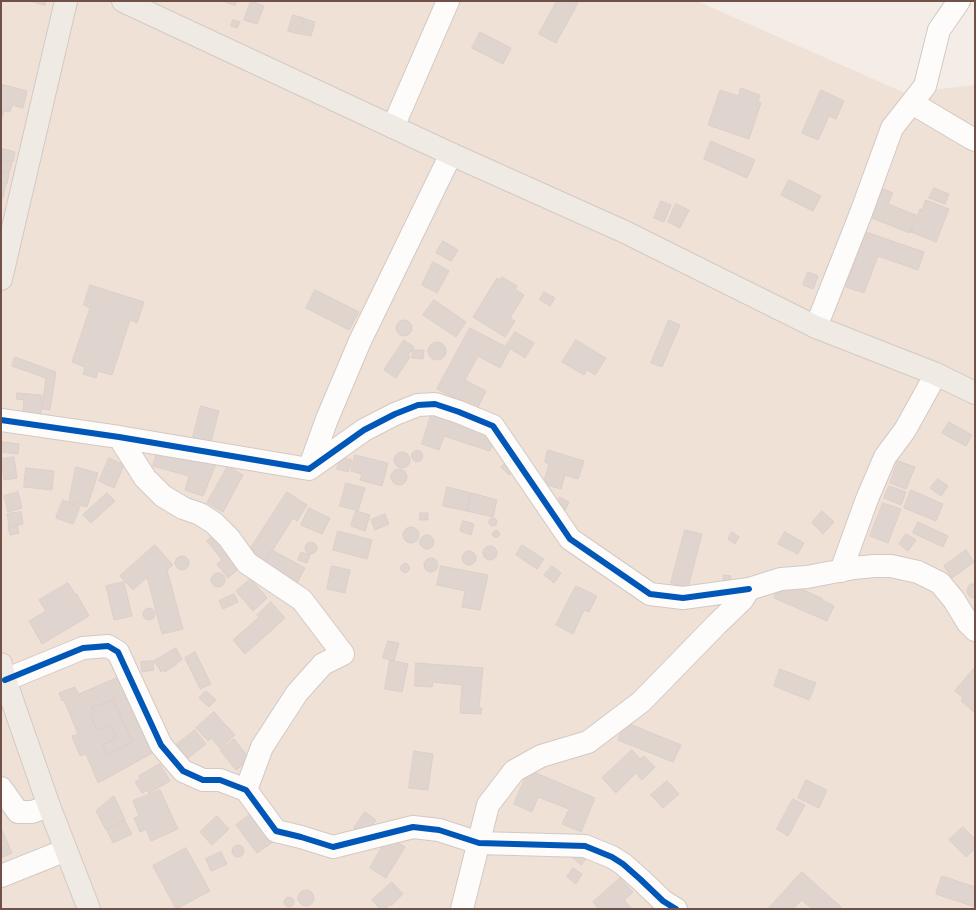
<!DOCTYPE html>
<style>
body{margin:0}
#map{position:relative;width:976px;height:910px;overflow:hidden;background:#f4ede7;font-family:"Public Sans",sans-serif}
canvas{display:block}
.frame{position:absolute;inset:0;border:2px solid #705149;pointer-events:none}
</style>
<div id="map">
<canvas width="976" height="910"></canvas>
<div class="frame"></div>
</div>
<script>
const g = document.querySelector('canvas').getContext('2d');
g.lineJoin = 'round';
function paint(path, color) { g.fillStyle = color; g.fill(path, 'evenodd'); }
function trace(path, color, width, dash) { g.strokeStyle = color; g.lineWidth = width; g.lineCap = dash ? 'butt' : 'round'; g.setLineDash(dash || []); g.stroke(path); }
paint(new Path2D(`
 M1,1H697L905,93L975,85V909H1Z`), '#f0e1d7');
const building = new Path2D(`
 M30,1H46L45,5Z
 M223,1H237L235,5Z
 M251,1L264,6L257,24L244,20Z
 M557,1H579L556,43L539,34Z
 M293,15L304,18L299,34L288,31Z
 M305,19L315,22L311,36L301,34Z
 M233,20L240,22L237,28L231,26Z
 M480,32L511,48L503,64L472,48Z
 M1,84L27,91L23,108L12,105L10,112L4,111L1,122Z
 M741,88L760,95L758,103H761L749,139L708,125L720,90L738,96Z
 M821,90L844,101L836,119L829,116L818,140L802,133Z
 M711,141L755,160L747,178L704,159Z
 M1,148L15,152L13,162L1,159Z
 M1,160L12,163L9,173L1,171Z
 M1,172L9,174L7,184L1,182Z
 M789,180L821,196L813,211L781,195Z
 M1,183L6,184L3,198H1Z
 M881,188L893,193L888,204L916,215L910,233L869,217Z
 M934,188L949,194L945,204L929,198Z
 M926,200L949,209L936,242L911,232L920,209L922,210Z
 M661,201L671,205L664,222L654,218Z
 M676,204L689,210L680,228L668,222Z
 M866,232L924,252L918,270L878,256L864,293L846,287Z
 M443,241L458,250L451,261L436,253Z
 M433,262L449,271L437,293L422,285Z
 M808,272L818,276L813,289L803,285Z
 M502,277L517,286L515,289L524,295L510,318L515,321L505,337L473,317L497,278L500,280Z
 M90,285L144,302L137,323L130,320L112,375L98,371L96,378L83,374L85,367L72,362L90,308L84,305Z
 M315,290L359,312L349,330L306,308Z
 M544,292L555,298L550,306L540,300Z
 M434,300L466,322L456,337L423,315Z
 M669,320L680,325L662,367L651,363Z
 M396 328a8 8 0 1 1 16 0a8 8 0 1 1-16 0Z
 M470,328L510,349L500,368L478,356L465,380L486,391L477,409L437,389Z
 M515,332L534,343L525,358L506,346Z
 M404,340L414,347L408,355L410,357L396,378L384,370Z
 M576,340L606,358L595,375L587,370L584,375L562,362Z
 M428 351a9 9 0 1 1 18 0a9 9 0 1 1-18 0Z
 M413,350H424L423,359L412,358Z
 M15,357L56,372L50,410L42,409L46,378L12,366Z
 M17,393L42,395L41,414L23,413L24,400L17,399Z
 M201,406L219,411L211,442L193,437Z
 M432,412L496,434L490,451L444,436L439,450L422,444Z
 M949,422L972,435L966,446L942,433Z
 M3,442L19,444L18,454L1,452Z
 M159,446L216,464L203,496L185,490L189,476L153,466Z
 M548,450L584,461L578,479L565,475L561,489L543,484L549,464L545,462Z
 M411.5 456a5.5 5.5 0 1 1 11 0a5.5 5.5 0 1 1-11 0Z
 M394 460a8 8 0 1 1 16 0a8 8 0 1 1-16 0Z
 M355,455L388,463L382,486L360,480L362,474L351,471Z
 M14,457L17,478L4,480L1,459Z
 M340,457L352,460L348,472L337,469Z
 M109,458L124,465L114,488L99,481Z
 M508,461L516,469L509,475L501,467Z
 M898,461L915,467L906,489L890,483Z
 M228,466L243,475L223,512L207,503Z
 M76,467L98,473L87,507L69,502Z
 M26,468L54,471L52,490L24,487Z
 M391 477a8 8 0 1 1 16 0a8 8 0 1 1-16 0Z
 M938,479L948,486L941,496L930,488Z
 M346,483L365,488L358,511L340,506Z
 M889,486L906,492L901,505L884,498Z
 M447,487L471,493L467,511L443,506Z
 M911,490L943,504L936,521L904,508Z
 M18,492L22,508L8,512L4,496Z
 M287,492L307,505L297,521L293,518L263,565L247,554Z
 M107,493L115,501L91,523L83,515Z
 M472,493L497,500L493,517L467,511Z
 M560,497L569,502L565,510L556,506Z
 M63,500L80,507L73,524L56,518Z
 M883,503L901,509L888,543L870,536Z
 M309,508L330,518L322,534L301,525Z
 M356,511L370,515L365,531L351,526Z
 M822,511L834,522L823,534L812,523Z
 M21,512L23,524L9,527L7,514Z
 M420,513H428V520H420Z
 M385,514L389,524L375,530L371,520Z
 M489 522a4 4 0 1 1 8 0a4 4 0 1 1-8 0Z
 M463,521L474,524L471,535L460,531Z
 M918,522L948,536L943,547L913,533Z
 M17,525L19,533L10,535L8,528Z
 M403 535a8 8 0 1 1 16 0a8 8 0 1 1-16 0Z
 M685,530L702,534L688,588L671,583Z
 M492.5 534a3.5 3.5 0 1 1 7 0a3.5 3.5 0 1 1-7 0Z
 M338,531L372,540L367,559L333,550Z
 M732,532L739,537L735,544L728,539Z
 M785,532L804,543L798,554L778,544Z
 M216,534L242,566L228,578L217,564L222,560L207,541Z
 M906,534L916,540L908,551L899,544Z
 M420 542a7 7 0 1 1 14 0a7 7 0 1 1-14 0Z
 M305 548a6 6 0 1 1 12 0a6 6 0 1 1-12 0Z
 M155,545L173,565L167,570L183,629L162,634L147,577L133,590L120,576Z
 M522,545L544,559L537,569L516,555Z
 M483 553a7 7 0 1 1 14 0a7 7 0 1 1-14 0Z
 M272,550L305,568L297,583L264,566Z
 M966,550L974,562L952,578L944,566Z
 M462 558a7 7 0 1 1 14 0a7 7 0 1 1-14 0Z
 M301,552L310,555L307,563L298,560Z
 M175 563a7 7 0 1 1 14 0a7 7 0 1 1-14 0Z
 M424 565a7 7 0 1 1 14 0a7 7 0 1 1-14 0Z
 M400.5 568a4.5 4.5 0 1 1 9 0a4.5 4.5 0 1 1-9 0Z
 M332,566L350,570L345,593L327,589Z
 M441,566L488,575L480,610L462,607L465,591L437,585Z
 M552,566L561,573L554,583L544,575Z
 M211 580a7 7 0 1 1 14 0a7 7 0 1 1-14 0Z
 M724,575L731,576L729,583L723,582Z
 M251,579L267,598L253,611L236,591Z
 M782,580L823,599L822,600L834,606L827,621L774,598Z
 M124,582L132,616L114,620L106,586Z
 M68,583L75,594L76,593L89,616L42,644L29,621L46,611L39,600Z
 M971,584H975V598L970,597L968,594L967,591L968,587Z
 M576,586L597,596L589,612L584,610L573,634L556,625Z
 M234,594L238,602L223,609L219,601Z
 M271,602L285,618L245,654L233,640L259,617L257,615Z
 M143 614a6 6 0 1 1 12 0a6 6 0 1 1-12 0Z
 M388,641L399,643L394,661L383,658Z
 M176,648L182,660L176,663L177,664L165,672L164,670L161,672L154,661Z
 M195,652L211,684L200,689L185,658Z
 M390,660L408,664L402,692L385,689Z
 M153,661L154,670L142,672L141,662Z
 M416,663L483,668L479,708H482L481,714L460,713L462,685L433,682L432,687L415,686Z
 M975,667V711L974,712L961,701L963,698L955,691Z
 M780,669L816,683L809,700L774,686Z
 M122,676L158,750L98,783L86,754L80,756L72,736L78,734L64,700L62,701L59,693L75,687L78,694ZM113,700L133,742L106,755L103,744L116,739L111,725L97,730L91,715L95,713L92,708Z
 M206,691L216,700L209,707L199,698Z
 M113,700L133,742L106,755L103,744L116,739L111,725L97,730L91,715L95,713L92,708Z
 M214,712L235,735L220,748L211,738L208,741L196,728Z
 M625,722L681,745L673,762L618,740Z
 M195,730L206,744L187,759L176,745Z
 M234,739L250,759L236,770L220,750Z
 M632,750L640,759L644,756L655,767L642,780L636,773L616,793L602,778Z
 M414,751L433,754L428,790L409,788Z
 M160,764L170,781L149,793L147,790L142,793L135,782L140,779L139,776Z
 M529,770L595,798L581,832L562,824L569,809L538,797L532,812L514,804Z
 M806,780L827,790L819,808L798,798Z
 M667,781L679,794L663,808L651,795Z
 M160,790L178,829L151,841L146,829L140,832L134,818L139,816L133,801Z
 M114,796L125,820L106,830L96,811Z
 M793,799L805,805L788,836L777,829Z
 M365,812L376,820L365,836L354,828Z
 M252,813L273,842L257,853L236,825Z
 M217,816L229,829L212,845L200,832Z
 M125,821L132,834L113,843L107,830Z
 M963,827L975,839V849L966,857L949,840Z
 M1,828L12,853L1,858Z
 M388,837L405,847L386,878L370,868Z
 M232 851a6 6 0 1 1 12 0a6 6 0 1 1-12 0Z
 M186,848L210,891L176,909L153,866Z
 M221,852L227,864L211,871L206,859Z
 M589,855L581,865L571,856Z
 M573,868L582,874L576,884L567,877Z
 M802,872L841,907L839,909H812L802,900L793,909H768Z
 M942,876L975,887V907L936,894Z
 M620,878L633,892L624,900L632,909H599L593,902Z
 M392,882L403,894L391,906L390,904L385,909H380L372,900Z
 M298 898a8 8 0 1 1 16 0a8 8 0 1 1-16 0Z
 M284 902a5 5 0 1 1 10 0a5 5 0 1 1-10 0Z`);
paint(building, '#e0d4cf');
trace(building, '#ddcfc9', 1);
const minor = new Path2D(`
 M912,103L971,138L975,140
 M393,127L448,1
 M816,327L861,213L892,128L925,86L939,30L959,1
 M1,420L119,437L309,469L364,430L395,414L418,405L435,404L459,412L493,426L570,539L650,594L683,598L749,589
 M119,437L145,478L163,496L183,508L200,514L214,523L229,538L247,563L302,600L343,654L323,664L297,693L262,747L246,790
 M309,469L327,419L360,341L451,154
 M841,571L867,499L885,457L905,430L936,374
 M5,680L83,648L108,646L118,652L161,745L183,771L203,780H220L246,790L276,831L301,837L333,847L413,827L439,830L479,843L585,846L612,857L623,864L640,879L663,901L676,909
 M1,788L18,812H32L49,806
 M1,876L66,850
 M462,909L488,805L514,771L541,756L588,742L641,702L717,624L742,600L749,589L781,579L807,577L854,568L874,566H891L918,572L940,583L954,600L968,623L975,630`);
const major = new Path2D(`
 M123,1L451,154L625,232L816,327L936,374L975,393
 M1,279L66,1
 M1,664L5,680L49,806L89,909`);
trace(minor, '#d2c9c4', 24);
trace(major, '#d3c9c4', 24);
trace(minor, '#fdfcfb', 22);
trace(major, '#f0eae4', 22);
trace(new Path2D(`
 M1,420L119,437L309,469L364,430L395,414L418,405L435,404L459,412L493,426L570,539L650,594L683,598L749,589
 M5,680L83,648L108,646L118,652L161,745L183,771L203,780H220L246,790L276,831L301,837L333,847L413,827L439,830L479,843L585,846L612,857L623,864L640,879L663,901L676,909`), '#0057b8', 6);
</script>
